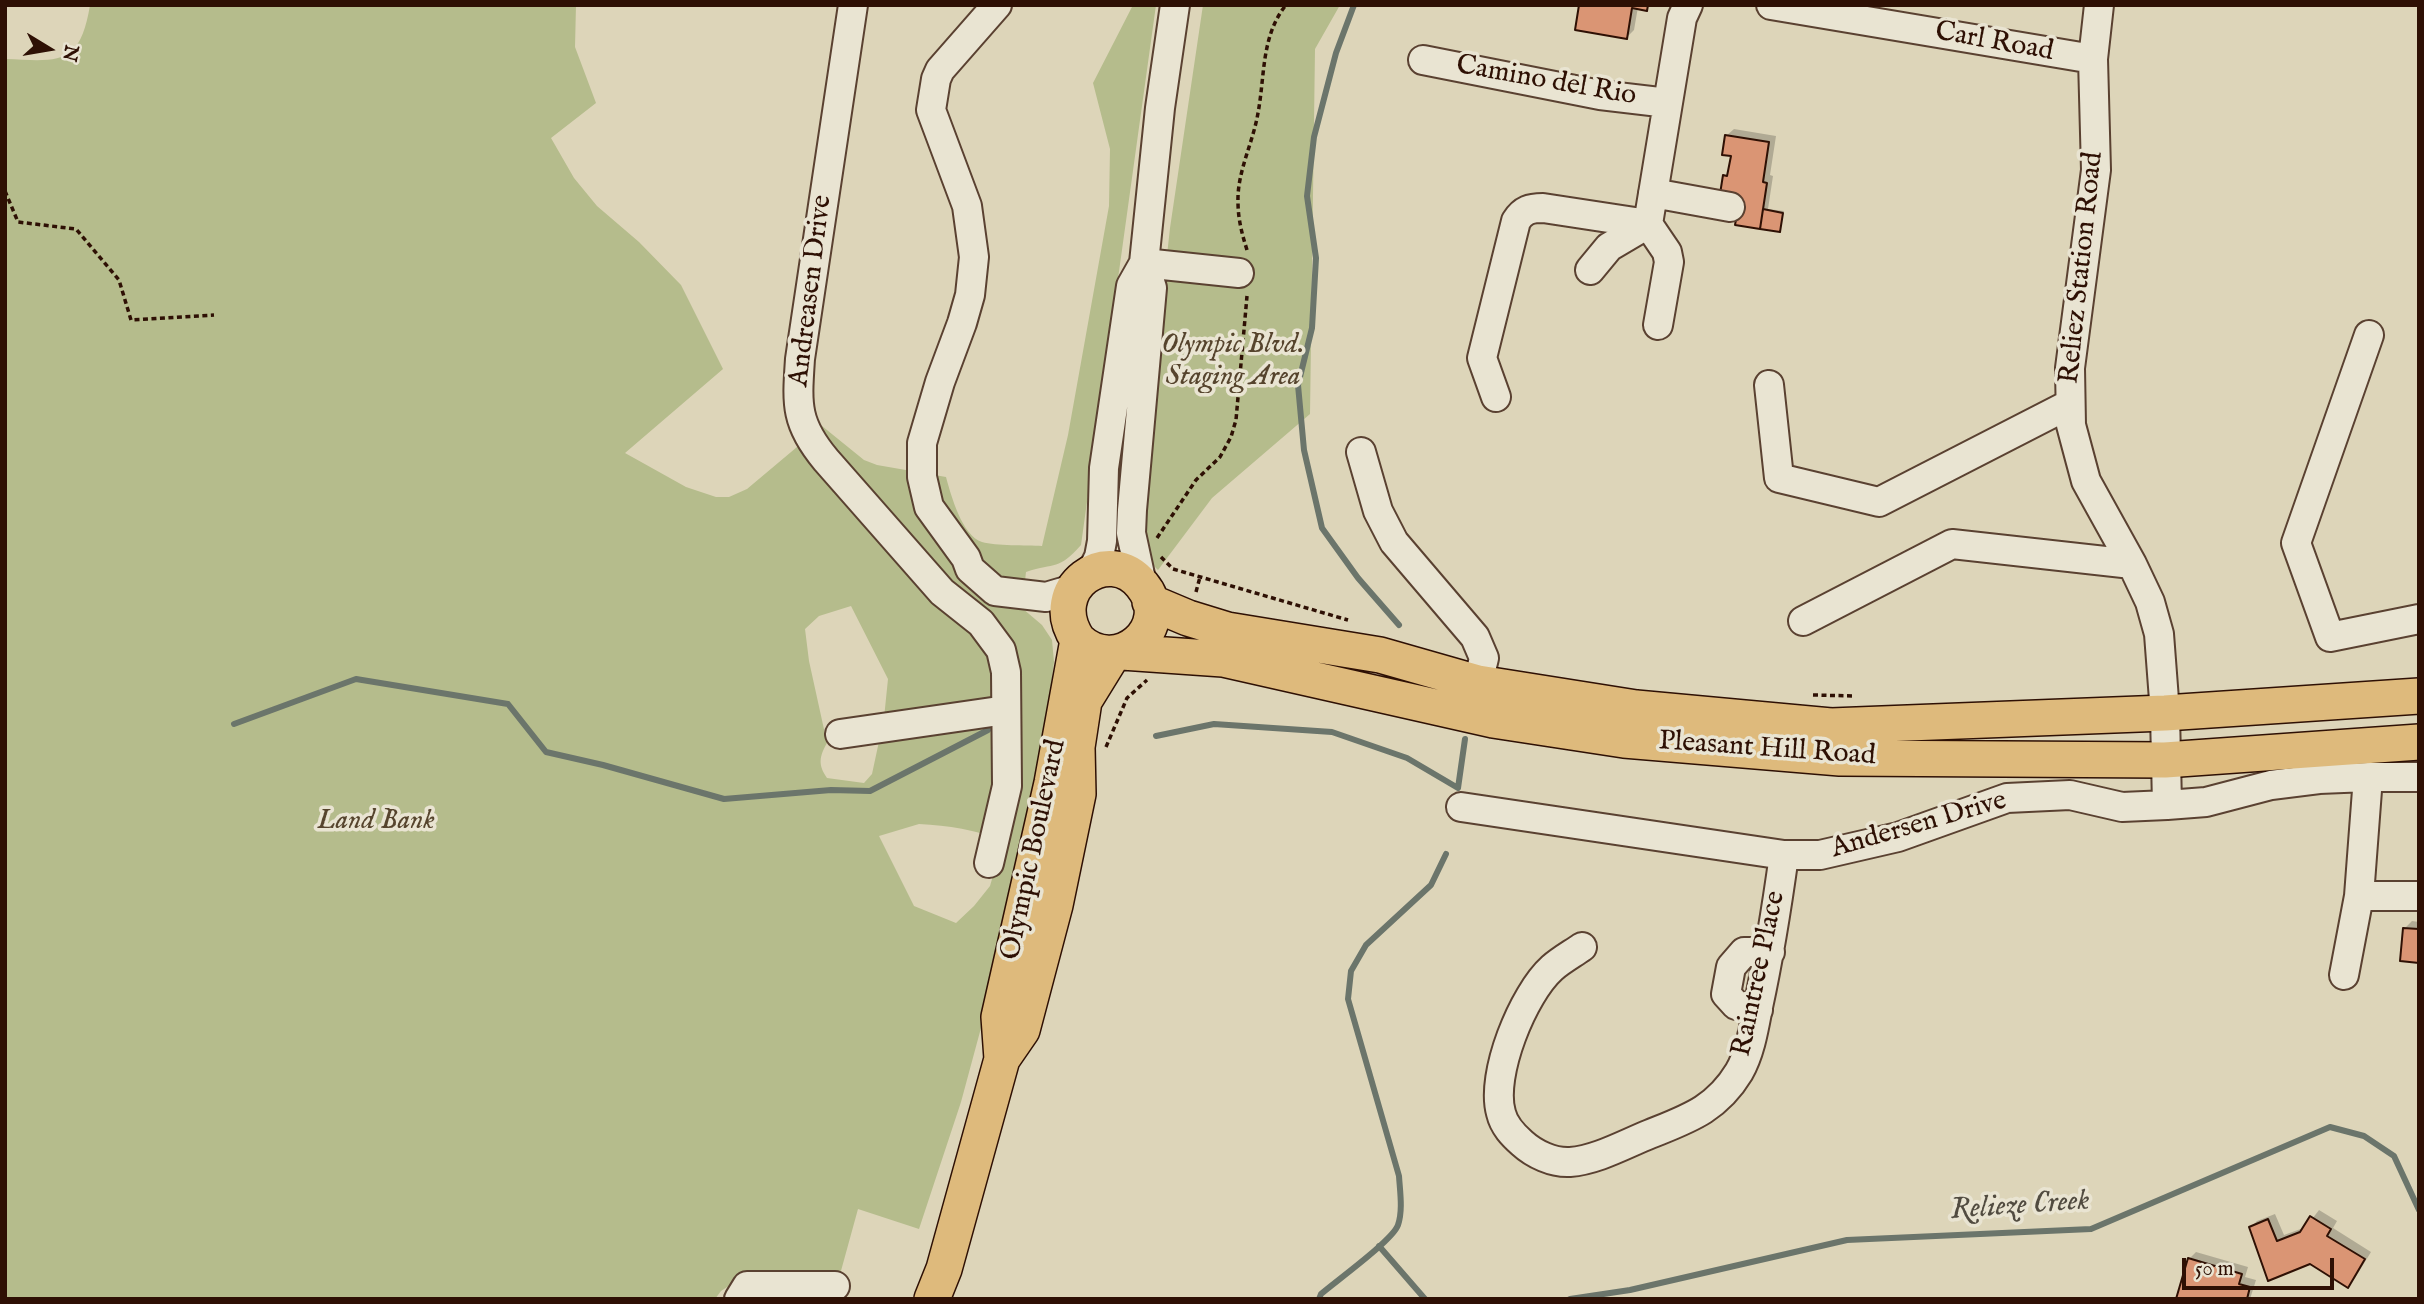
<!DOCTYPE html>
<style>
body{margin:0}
#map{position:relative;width:2424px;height:1304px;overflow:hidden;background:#ddd5b9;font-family:"IM FELL English",serif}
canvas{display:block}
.frame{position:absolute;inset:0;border:7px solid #2e1004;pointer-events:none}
.north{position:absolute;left:14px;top:14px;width:70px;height:70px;-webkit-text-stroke:5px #e9e4d2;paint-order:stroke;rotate:101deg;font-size:19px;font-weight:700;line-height:28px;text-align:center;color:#2e1004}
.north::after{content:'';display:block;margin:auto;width:24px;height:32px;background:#2e1004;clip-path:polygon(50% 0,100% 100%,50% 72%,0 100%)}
.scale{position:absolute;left:2182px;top:1258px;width:152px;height:32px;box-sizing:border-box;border:4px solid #2e1004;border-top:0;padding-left:9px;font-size:21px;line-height:24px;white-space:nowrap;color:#2e1004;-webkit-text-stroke:5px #e9e4d2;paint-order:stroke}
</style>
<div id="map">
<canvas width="2424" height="1304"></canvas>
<div class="frame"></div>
<div class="north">N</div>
<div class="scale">50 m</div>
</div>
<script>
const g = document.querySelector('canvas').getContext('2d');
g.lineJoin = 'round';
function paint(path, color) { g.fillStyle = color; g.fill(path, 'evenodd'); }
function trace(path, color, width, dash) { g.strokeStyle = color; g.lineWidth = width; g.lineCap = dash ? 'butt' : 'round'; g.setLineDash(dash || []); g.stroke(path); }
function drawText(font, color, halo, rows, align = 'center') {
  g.font = font + ' "IM FELL English",serif'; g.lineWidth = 7; g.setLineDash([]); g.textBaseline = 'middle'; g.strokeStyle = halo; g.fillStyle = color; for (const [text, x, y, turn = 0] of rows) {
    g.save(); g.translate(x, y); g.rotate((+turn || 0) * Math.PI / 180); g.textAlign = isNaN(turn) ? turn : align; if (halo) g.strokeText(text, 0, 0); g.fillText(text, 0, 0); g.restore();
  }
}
paint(new Path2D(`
 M90,5H576L575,47L596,103L551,138L574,178L597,206L639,242L681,285L723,369L625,453L686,487L716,497H729L747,489L822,426L864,460L877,465L946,477C951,495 962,536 982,542C996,546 1026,545 1042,546L1068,435L1109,206L1110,149L1093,83L1133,5H1156L1081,545C1058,571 1056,562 1026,572L1022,608L1042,625L1052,640L1054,662L1040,772L988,1002L961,1102L919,1229L858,1209L836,1289L738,1280L721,1291L715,1299H5V59C58,61 80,67 90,5ZM851,606L888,679L884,718L872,774L864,783L827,778C818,765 819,757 827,743L809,661L805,629L819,616ZM919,824C949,826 975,829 1003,841L990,886L974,906L956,923L914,906L879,836Z
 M1203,5H1340L1315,49L1310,414L1212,498L1158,570L1149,561L1142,533V483L1170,228Z`), '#b5bc8c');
paint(new Path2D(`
 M1581,5H1650L1647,9L1638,7L1634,30L1627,37Z
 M1734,129L1776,136L1770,175L1773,176L1768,209L1784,211L1780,230L1742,196L1725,176L1730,171L1733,154L1726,136Z
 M2412,921L2419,922V961L2405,928Z
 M2319,1210L2337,1221L2333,1228L2371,1252L2355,1278L2348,1285L2250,1228L2257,1221L2275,1214L2284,1235L2306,1227Z
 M2196,1252L2248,1267L2245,1277L2256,1280L2250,1299H2178L2189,1259Z`), '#0003');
trace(new Path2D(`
 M1354,5L1336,53L1314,137L1307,196L1316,258L1312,328L1298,385L1304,450L1322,528L1358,578L1399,625
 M234,724L356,679L508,704L546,752L603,765L724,799L831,790L870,791L988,730
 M1156,736L1214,724L1332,732L1407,758L1458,788L1465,739
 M1379,1246L1425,1299
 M1319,1299L1321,1294C1336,1281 1393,1240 1398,1225C1403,1210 1400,1192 1399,1176L1348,999L1351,971L1366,945L1431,885L1446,854
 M1570,1299L1630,1290L1847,1240L2091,1229L2330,1127L2364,1136L2394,1156L2419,1210`), '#6b756b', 6);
const building = new Path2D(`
 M1579,5L1604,6L1648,5L1647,11L1632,8L1627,39L1575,30Z
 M1725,135L1769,142L1763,182L1767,183L1760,229L1735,225L1740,197L1720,194L1723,175L1727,176L1731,156L1722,155Z
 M1763,209L1783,213L1780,232L1760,229Z
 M2403,928L2419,929V963L2400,961Z
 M2310,1216L2331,1229L2327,1236L2365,1259L2348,1288L2310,1264L2268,1281L2249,1227L2268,1219L2277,1241L2300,1232Z
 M2188,1258L2242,1274L2239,1284L2250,1287L2247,1299H2176Z`);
paint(building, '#da9574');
trace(building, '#2e1004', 2);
const minor = new Path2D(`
 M853,5L800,359C797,404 795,423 826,460L942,592L981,623L1001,650L1006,672L1007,786L989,863
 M997,5L940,70L936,79L931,110L967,206L974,257L970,295L962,323L940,382L922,443V477L929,507L966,558L970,569L995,591L1046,597L1073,589
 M1771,5L2093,59
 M2099,5L2093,59L2096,170L2070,368L2071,425L2086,481L2132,564L2150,602L2159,634L2165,713L2167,805
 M1423,60L1600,95L1668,103
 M1653,193L1730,207
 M1648,224L1682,18L1688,5
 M1648,224L1667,252L1669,262L1658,325
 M1144,263L1239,273
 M1590,270L1609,247L1648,224
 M2369,335L2296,543L2330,637L2419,619
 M1769,385L1779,478L1879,502L2070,404
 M1496,397L1482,358L1516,221C1523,210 1530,208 1543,208L1648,224
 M1361,452L1378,511L1394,542L1475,637L1484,658L1478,683
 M1091,573L1099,557L1102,541L1104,468L1131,286L1144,263L1160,108L1175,5
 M1142,584L1131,533L1132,510L1152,288L1144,263
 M1803,621L1952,544L2132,564
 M840,734L1006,710
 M1461,807L1784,855H1820L1898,837L2007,798L2070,795L2122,807L2167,805L2206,802L2271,785L2319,779L2368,777H2419
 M2359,896H2419
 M1582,947C1572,954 1561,960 1552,968C1523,994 1490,1075 1501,1113C1504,1126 1513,1135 1522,1143C1534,1154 1553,1163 1570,1162C1597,1160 1625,1144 1650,1134C1687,1119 1716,1110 1739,1072C1750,1053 1754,1028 1758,1007C1769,956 1777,906 1784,855
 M2344,975L2359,896L2368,777
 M1758,1010L1736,1005L1726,994L1731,967L1744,952H1770
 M739,1299L747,1286H835`);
const major = new Path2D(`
 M1150,602L1188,618L1227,630L1380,655L1478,683L1636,708L1831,726L2165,713L2419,696
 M1122,652L1223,659L1493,720L1624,740L1840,758L2165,760L2419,742
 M1002,1059L1022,1030L1055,905L1078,794L1077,747L1084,701L1113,654
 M932,1299L944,1269L1002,1059L999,1017L1052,783L1078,640C1043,588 1109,543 1142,585C1176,626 1118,678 1078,640`);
trace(minor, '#5a4131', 32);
trace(major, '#2e1004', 38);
trace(new Path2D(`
 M5,191L18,222L76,229L119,280L131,320L214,315
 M1247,250C1242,234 1238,219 1238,202C1237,172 1253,143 1258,113C1265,76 1261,36 1286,5
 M1157,538L1196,480L1220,457L1231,437L1236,420L1247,296
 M1161,557L1173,569L1348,620
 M1196,592L1200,577
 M1813,695L1854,696
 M1106,747L1127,698L1147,680`), '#2e1004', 3.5, [5, 3.5]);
trace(minor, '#e9e4d2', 28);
trace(major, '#deba7c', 35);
drawText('28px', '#2e1004', '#e9e4d2', [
 ["Carl Road",1994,43,10],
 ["Camino del Rio",1546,82,10],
 ["Reliez Station Road",2083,268,-84],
 ["Andreasen Drive",812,291,-83],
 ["Pleasant Hill Road",1767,750,4],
 ["Andersen Drive",1919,826,-16],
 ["Olympic Boulevard",1035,850,-78],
 ["Raintree Place",1760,974,-78]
]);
drawText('italic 28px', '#56442d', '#e9e4d2', [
 ["Olympic Blvd.",1233,346],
 ["Staging Area",1233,378],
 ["Land Bank",376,822]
]);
drawText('italic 30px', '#514b40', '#e9e4d2', [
 ["Relieze Creek",2020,1207,-4]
]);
</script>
